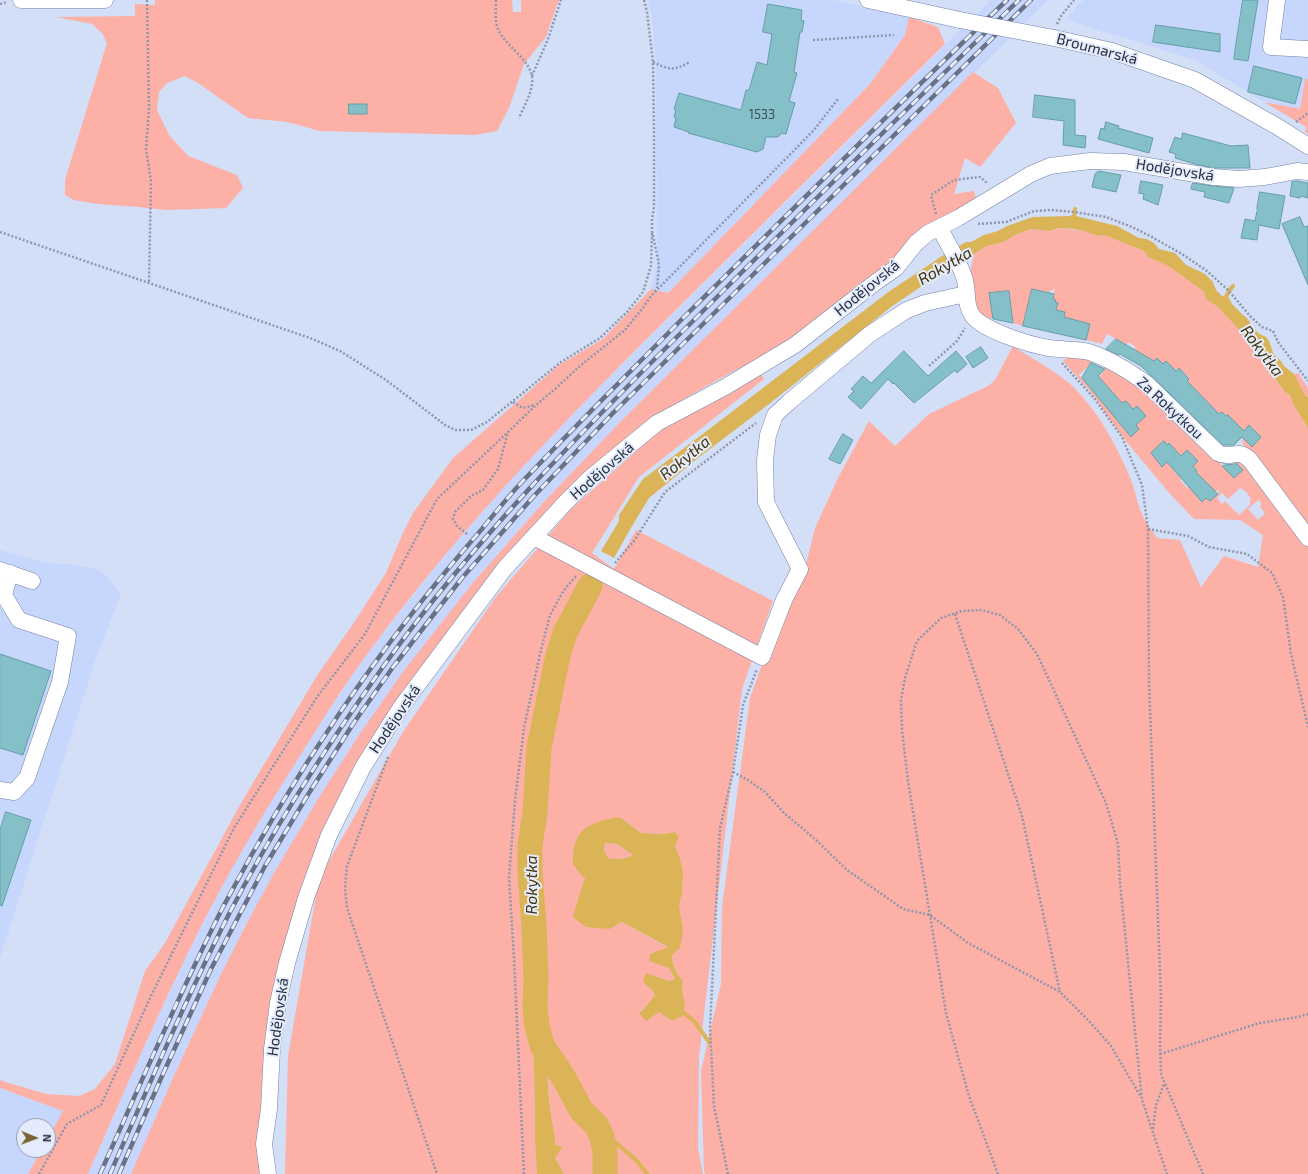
<!DOCTYPE html>
<meta charset="utf-8">
<style>
body{margin:0}
#map{position:relative;width:1308px;height:1174px;overflow:hidden;background:#d3def7;font-family:"Exo 2",sans-serif}
canvas{display:block}
.north{position:absolute;left:16px;top:1118px;width:40px;height:40px;box-sizing:border-box;background:#e4ebfc;border:1px solid #99a0b0;border-radius:50%;rotate:91deg;font-size:11px;font-weight:700;line-height:16px;text-align:center;color:#282f3f}
.north::after{content:'';display:block;margin:auto;width:14px;height:18px;background:#796534;clip-path:polygon(50% 0,100% 100%,50% 72%,0 100%)}
</style>
<div id="map">
<canvas width="1308" height="1174"></canvas>
<div class="north">N</div>
</div>
<script>
const g = document.querySelector('canvas').getContext('2d');
g.lineJoin = 'round';
function paint(path, color) { g.fillStyle = color; g.fill(path, 'evenodd'); }
function trace(path, color, width, dash) { g.strokeStyle = color; g.lineWidth = width; g.lineCap = dash ? 'butt' : 'round'; g.setLineDash(dash || []); g.stroke(path); }
function drawText(font, color, halo, rows, align = 'center') {
  g.font = font + ' "Exo 2",sans-serif'; g.lineWidth = 4; g.setLineDash([]); g.textBaseline = 'middle'; g.strokeStyle = halo; g.fillStyle = color; for (const [text, x, y, turn = 0] of rows) {
    g.save(); g.translate(x, y); g.rotate((+turn || 0) * Math.PI / 180); g.textAlign = isNaN(turn) ? turn : align; if (halo) g.strokeText(text, 0, 0); g.fillText(text, 0, 0); g.restore();
  }
}
paint(new Path2D(`
 M648,0H833L879,9L909,17L905,35L869,85L668,293L651,289L657,264L656,63L652,18Z
 M991,0H1048L622,420L542,504L471,585L402,673L359,735L318,799L248,921L221,974L172,1080L131,1174H88L136,1064L186,957L214,902L241,852L285,779L326,714L370,650L441,560L513,477L594,392Z
 M1083,0H1308V79H1305L1300,109L1262,101L1197,61L1126,38L1091,28L1066,19Z
 M0,550L47,563L70,564L100,570L121,593L95,661L0,958Z
 M0,1088L63,1111L48,1138V1126H24V1150H41L28,1174H0Z`), '#c6d6fd');
paint(new Path2D(`
 M155,0H512L513,12H521V0H560L557,5L546,37L524,64L509,108L497,131L475,135L320,131L287,122L248,118L198,83L185,76L167,83L159,92L157,110L169,135L188,156L237,175L243,188L226,208L167,210L138,207L98,204L74,200L65,195V180L107,43L102,33L92,24L56,17L135,16V4L155,5ZM349,104H367V114H349Z
 M909,17L938,27L945,44C856,132 767,219 679,307C570,415 462,525 371,649C346,682 325,716 303,751C260,818 220,886 186,957C151,1029 120,1101 88,1174H28L41,1150H48V1138L63,1111L0,1088V1080L2,1081L46,1094L79,1096L95,1089L115,1064L145,971L165,943L241,803L318,674L353,624L386,573L402,535L413,513L453,458L559,365L603,339L651,289L668,293L869,85L905,35Z
 M973,72L998,88L1016,123L980,167L965,158L954,194L974,191L977,203L930,229L821,318L783,345L717,380L651,418L586,471L349,781L269,1021L262,1079L259,1174H131L172,1080L221,974L248,921L275,871L318,799L359,735L402,673L471,585L542,504L622,420Z
 M1305,79H1308V134L1305,132L1306,127L1264,102L1300,109Z
 M1058,228L1084,231L1098,236L1104,235L1144,251L1148,257L1168,266L1203,291L1207,300L1218,307L1241,332L1285,392L1290,395L1293,404L1308,428V530L1243,444L1242,437L1252,447L1261,437L1250,425L1244,431L1228,415H1226L1222,412L1218,415L1187,381L1189,378L1179,368L1175,370L1173,375L1171,366L1166,361L1163,364L1157,358L1145,370L1136,363L1141,354L1134,349L1136,347L1128,342L1127,345L1107,334L1102,344L1086,340L1090,324L1064,317L1056,311L1058,303L1055,302V300L1053,299L1055,289H1053L1052,291L1050,290L1047,299L1037,290L1032,289L1023,326L1013,323L1008,291L990,294L993,319L979,316L970,273L974,254L987,246L1004,242L1015,235L1031,229L1050,231Z
 M1013,346C1031,358 1052,369 1069,383C1095,406 1118,447 1131,480C1135,490 1137,502 1141,512C1144,521 1152,530 1157,538L1180,540L1201,587L1224,556L1258,567L1263,535L1240,520L1194,519L1171,495L1125,440L1089,390L1063,361L1067,357L1094,360L1079,375L1093,391L1106,385L1099,377L1107,367L1141,388L1218,461L1234,478L1242,470L1233,460L1238,458L1308,542V1174H705L704,1171L701,1071L721,984L722,907L750,698L776,626L804,573L815,528L838,478L869,421L895,446L929,414L988,386L995,380ZM1137,406L1146,416L1136,425L1139,429L1131,437L1121,425L1130,412ZM1164,441L1167,445L1170,443L1173,447L1159,461L1151,453ZM1187,450L1198,461L1177,474L1170,466ZM1194,467L1197,471L1194,473L1215,492L1217,490L1219,492L1218,494L1210,501L1206,497L1202,501L1190,485L1187,488L1180,480ZM1240,488C1245,490 1249,494 1251,500L1249,501L1251,504L1239,515L1225,501L1222,504L1217,498L1222,493L1228,499ZM1258,500L1262,504L1260,507L1265,513L1258,520L1248,509Z
 M759,370L764,379L639,477L592,553L614,569L636,530L773,601L742,689L699,1057L698,1148L703,1174H564L555,1158L563,1147L556,1145L549,1101L547,1065L552,1055L547,1045L540,1011L530,1020L534,1063L535,1142L537,1174H285L288,1056L319,878L403,732L495,598L571,509L660,430ZM620,817L641,833L664,834L674,832L675,846L680,858L683,884L679,906L680,948L672,955C673,967 675,971 683,981L682,989L685,1004L672,1021L659,1012H639L648,1004L655,995L653,991L644,982L654,976L669,981L675,979L669,968V948L622,922L610,929L574,917L578,899L585,877L574,847L578,836L588,827Z
 M1298,373L1308,388V397L1305,395L1294,374Z
 M605,843L617,844L633,855C624,860 617,859 608,858L604,850Z`), '#fdb0a6');
paint(new Path2D(`
 M1072,215L1117,226L1139,238L1147,239L1154,243L1159,249L1175,253L1186,265L1205,274L1213,282L1216,290L1222,296L1229,298L1232,304L1243,315L1246,317L1258,333L1266,337L1269,341L1274,355L1281,361L1284,366L1294,374L1305,395L1308,397V428L1293,404L1290,395L1285,392L1241,332L1218,307L1207,300L1203,291L1168,266L1148,257L1144,251L1104,235L1098,236L1084,231L1073,229L1058,228L1050,231L1031,229L1015,235L1004,242L987,246L974,254L966,261L953,268L944,271L891,307L769,404L698,458L649,498L632,526L614,558L601,551L619,521V515L643,479L712,427L887,293L948,252L966,242H971L984,235L998,231L1007,226L1033,217L1070,216Z
 M620,817L641,833L664,834L674,832L679,836L675,846L680,858L683,874L682,892L679,906L683,931L680,948L672,955C673,967 675,971 683,981L682,989L685,1004L683,1016L672,1021L659,1012L646,1021L639,1013L648,1004L655,995L653,991L643,982L646,973L669,981L675,979L669,968L649,961L650,954L668,947L622,922L610,929L586,927L573,917L578,899L585,877L582,876L573,864C573,855 573,845 578,836C587,823 606,819 620,817ZM605,843L617,844L633,855C624,860 617,859 608,858L604,850Z
 M540,1010L547,1045L552,1055L547,1065L549,1101L556,1145L563,1147L555,1158L564,1174H537L535,1142L534,1063L530,1020Z`), '#dab457');
trace(new Path2D(`
 M1074,219L1075,209
 M1224,301L1229,291L1233,286
 M684,1013L695,1022L709,1042
 M597,1126L638,1162L647,1174`), '#dab457', 4);
trace(new Path2D(`
 M590,586L565,633L558,655L539,748L535,813L530,845V873L534,926L536,979L535,1008L537,1026L542,1045L564,1078L581,1110L597,1126L602,1137L605,1152V1174`), '#dab457', 25);
const building = new Path2D(`
 M1243,0H1258L1248,61L1234,59Z
 M768,4L802,10L801,20L804,21L802,32H800L794,72L797,73L789,101L795,103L786,134L782,133L778,137H766L763,149L757,152L688,133L689,132L674,127L676,118L674,117L676,110L674,109L679,93L741,110L746,90H749L757,62L767,65L772,34L763,32Z
 M1156,25L1220,34V52L1153,42Z
 M1254,66L1302,78L1295,104L1248,92Z
 M1035,95L1075,100V135L1086,136L1085,148L1063,145L1064,121L1033,117Z
 M349,104H367V114H349Z
 M1106,122L1119,126L1118,128L1153,138L1149,153L1098,139L1101,128L1104,129Z
 M1183,133L1231,146L1248,145L1250,168H1215L1198,165L1175,158L1176,154L1169,152L1175,137L1181,139Z
 M1099,171L1121,175L1116,192L1092,187L1095,174Z
 M1141,181L1163,185L1158,205L1143,199L1144,194L1139,193Z
 M1297,181L1308,183V198L1301,196L1300,198L1290,196L1292,182Z
 M1193,183L1212,186L1234,188L1229,203L1204,197L1205,192L1191,189Z
 M1260,192L1285,196L1279,229L1259,225L1257,240L1241,238L1245,219L1255,221L1257,211L1258,210L1257,209Z
 M1300,217L1304,227L1308,226V285L1282,224Z
 M1032,289L1054,294L1053,299L1056,300L1055,302L1058,303L1056,310L1065,312L1064,317L1090,324L1086,340L1023,326Z
 M1009,291L1013,323L993,319L989,293Z
 M1116,339L1154,361L1157,358L1163,364L1166,361L1176,371L1179,368L1189,379L1187,381L1219,414L1222,412L1226,416L1228,415L1244,431L1249,425L1261,437L1252,447L1242,437L1234,445H1223L1141,366L1120,354L1119,355L1106,349Z
 M981,347L988,358L973,368L966,357Z
 M904,351L928,376L956,351L967,364L957,373L955,370L914,403L894,383L893,384L888,379L861,409L848,397L854,391L851,389L863,376L871,383Z
 M1091,363L1105,369L1098,376L1122,403L1126,401L1133,409L1137,406L1146,416L1136,425L1139,429L1131,437L1082,378Z
 M843,434L853,440L840,464L829,459Z
 M1164,441L1167,445L1169,443L1181,456L1187,450L1198,461L1193,466L1197,471L1196,472L1218,494L1210,501L1206,498L1202,502L1167,462L1162,467L1151,453Z
 M1237,464L1243,470L1234,478L1222,466L1225,465Z
 M0,654L51,671L23,755L0,748Z
 M6,812L31,820L2,906L0,905V830Z`);
paint(building, '#85bfc8');
trace(building, '#659ea7', 1);
const minor = new Path2D(`
 M21,0H105
 M868,0L960,20
 M1277,0L1271,47L1308,49
 M1054,38L1112,51L1195,80L1278,127L1308,146
 M940,228C947,244 959,261 964,277C969,290 964,303 972,315C983,331 1031,345 1049,348C1062,350 1076,349 1089,352C1110,359 1129,371 1147,384L1218,453C1231,460 1237,447 1250,460L1308,538
 M534,537L762,657L784,600L800,569L766,502L765,460L768,435L775,415L789,402L870,334L893,319L907,310L925,303L966,294
 M0,570L32,581
 M0,790L14,792L27,778L60,682L68,636L19,620L4,595L10,573
 M268,1174L264,1144L269,1109L272,1049L278,1003L287,963L306,898L329,835L363,767L401,707L505,568L565,503L590,478L657,423L725,387L795,345L876,282L896,268L916,243L928,233L958,218L1031,174L1050,166L1090,161L1124,162L1214,177L1239,179L1265,177L1297,171L1308,172`);
trace(minor, '#7382a8', 17);
trace(new Path2D(`
 M147,0L149,108L146,149L151,181L149,283
 M496,0C496,9 494,22 499,31C507,47 528,58 532,76C534,90 524,106 519,118
 M644,0L647,12L653,62L654,131V207L652,219V231L658,259L659,266L657,288L655,291
 M0,4L7,2
 M1057,24L1061,16L1074,0
 M813,40L894,35
 M653,62C670,70 673,71 690,62
 M532,76L548,39L561,0
 M1296,122L1308,113
 M936,214L931,195L954,180L980,177L987,183
 M978,224L1006,222L1034,211L1051,210L1074,212L1106,217L1132,227L1150,236L1182,254L1207,271L1229,291L1250,316L1262,327L1273,331L1278,342L1308,381
 M0,232L310,338L340,351L386,380L445,425L456,430H471L487,422L561,362L600,338L627,312L643,292L651,266L652,231
 M1062,363L1094,398L1122,437L1142,485L1148,529L1149,683L1161,998L1160,1045L1161,1074L1203,1174
 M929,366L957,341L965,328
 M513,402C522,408 523,409 534,405
 M1148,529L1188,536L1209,547L1247,554L1272,573L1283,597L1291,654L1308,727
 M467,534L457,526L453,519L455,512L471,496L483,490L498,469L508,432L536,405L554,390L581,365L625,330L642,309L651,296L814,130L838,99
 M615,563L634,541L665,492L756,423
 M955,614L1022,816L1060,992
 M388,757L347,866L345,888L347,908L437,1174
 M733,772L748,780L765,792L784,813L815,839L847,870L903,909L930,915L968,943L1060,992L1088,1020L1111,1046L1141,1097
 M1160,1054L1260,1023L1298,1017L1308,1014
 M1153,1129L1156,1105L1164,1084
 M39,1174L67,1124L101,1105L151,996L234,828L317,697L365,634L437,499L508,432
 M524,1174L514,959L509,877L515,800L524,728L540,654L550,615L564,590L577,575
 M728,1174L714,1106L710,1028L720,828L733,772L743,705L757,669
 M998,1174L968,1093L946,1013L908,781L902,730L901,700L905,678L917,641L941,618L962,611L981,610L1000,615L1018,629L1037,654L1106,803L1118,844L1120,883L1142,1100L1167,1174`), '#8e97ad', 2.5, [2, 2]);
trace(minor, '#fff', 16);
const rail = new Path2D(`
 M100,1174C140,1085 179,994 223,907C258,841 297,776 339,714C383,649 431,587 482,529C495,513 507,498 521,483C576,425 634,368 690,311C795,207 900,102 1007,0
 M110,1174C148,1087 186,999 229,914C274,827 328,744 385,664C476,537 586,427 697,317C803,211 911,105 1019,0
 M119,1174L162,1076L211,969L265,866L309,793L353,724L393,667L462,578L534,496L614,412L1031,0`);
trace(rail, '#697185', 4.5);
trace(rail, '#e4ebfc', 3, [9]);
const minorBridge = new Path2D(`
 M960,20L1054,38`);
trace(minorBridge, '#7382a8', 17, []);
trace(minorBridge, '#fff', 16);
drawText('13px', '#3f5361', null, [
 ["1533",762,115]
]);
drawText('15px', '#282f3f', '#e4ebfc', [
 ["Broumarská",1097,49,15],
 ["Hodějovská",1175,170,9],
 ["Hodějovská",867,288,-39],
 ["Za Rokytkou",1170,408,43],
 ["Hodějovská",602,471,-41],
 ["Hodějovská",395,719,-56],
 ["Hodějovská",278,1017,-82]
]);
drawText('italic 16px', '#44350c', '#e4ebfc', [
 ["Rokytka",945,266,-30],
 ["Rokytka",1262,351,53],
 ["Rokytka",685,458,-39],
 ["Rokytka",532,885,-90]
]);
</script>
